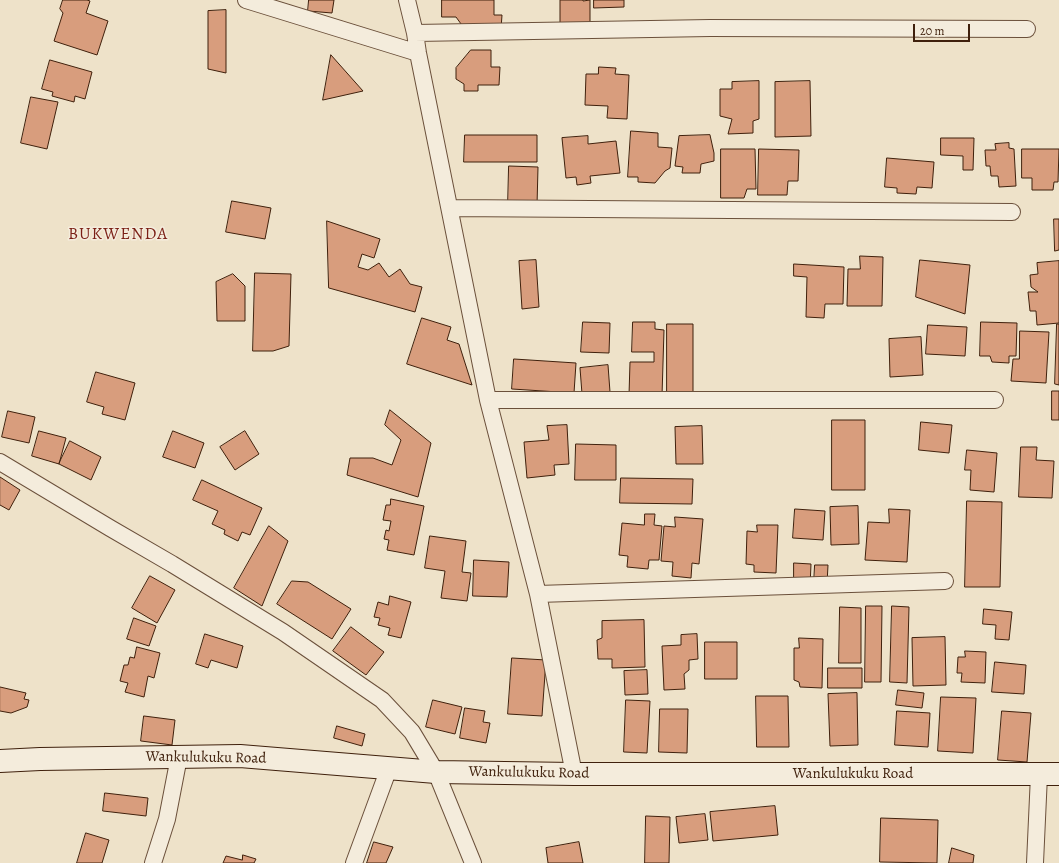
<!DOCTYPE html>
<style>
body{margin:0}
#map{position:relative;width:1059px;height:863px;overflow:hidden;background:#eee2c9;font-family:Alegreya,serif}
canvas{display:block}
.scale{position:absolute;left:913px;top:24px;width:57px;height:18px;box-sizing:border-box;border:2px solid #3f200c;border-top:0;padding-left:5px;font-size:12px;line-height:14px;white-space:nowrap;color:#3f200c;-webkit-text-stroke:3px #f4ecdc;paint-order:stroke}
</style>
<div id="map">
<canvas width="1059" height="863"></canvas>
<div class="scale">20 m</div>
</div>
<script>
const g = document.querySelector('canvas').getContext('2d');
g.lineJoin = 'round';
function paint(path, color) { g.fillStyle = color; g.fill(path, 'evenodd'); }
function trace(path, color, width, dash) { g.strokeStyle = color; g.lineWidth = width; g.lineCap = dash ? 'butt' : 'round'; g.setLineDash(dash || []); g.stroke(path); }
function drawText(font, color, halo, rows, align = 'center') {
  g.font = font + ' Alegreya,serif'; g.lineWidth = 3; g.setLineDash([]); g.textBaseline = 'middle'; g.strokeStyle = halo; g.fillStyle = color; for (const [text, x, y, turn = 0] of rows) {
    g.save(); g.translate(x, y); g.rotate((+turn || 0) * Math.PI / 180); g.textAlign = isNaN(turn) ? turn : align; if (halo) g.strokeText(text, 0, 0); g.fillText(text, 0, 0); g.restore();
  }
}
const building = new Path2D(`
 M63,0H87L90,1L86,13L108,21L97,55L54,41L63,13L60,9Z
 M309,0H334L332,13L308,11Z
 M442,0H494V15H502L501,29L464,28L456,17H442Z
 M561,0H583V1L590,0V27L560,28V0Z
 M594,0H624V7L594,8Z
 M226,10V73L208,69V11Z
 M471,50H491V67H500L499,85H478V91H464V84L456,79V68Z
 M331,55L363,91L323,100Z
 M50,60L92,72L85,99L75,96L74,102L52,96L53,92L42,89Z
 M599,67L616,68L615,74L629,75L627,119L607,118L608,106L585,105L586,74H598Z
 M759,81V119L753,121V133L728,134L732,119L720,116V89H732V82Z
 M810,81L811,136L775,137V82Z
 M31,97L58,102L47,149L21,143Z
 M631,131L658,133V147L672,148L670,168L665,171L655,183L638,182V177H628Z
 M465,135H537V162H464Z
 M710,135L714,153V161L701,164L700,173H682L683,167L675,166L679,136Z
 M588,136V144L616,141L620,173L590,176L591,183L577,185L576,177L566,178L562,138Z
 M941,138H974L973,170H963V156L941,155Z
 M1009,143V148L1014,149L1016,186L999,187L998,176H991L990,166H986L985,150H996L995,144Z
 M721,149H755L756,189H747L744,198H721Z
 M759,149L799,150L798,181H788L787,195H758Z
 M1022,149H1059L1058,182H1054L1053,190H1032V178H1022Z
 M887,158L934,162L932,188L917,187L916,194L897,193V188L885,187Z
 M509,166L538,167L537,206L508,205Z
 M232,201L271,208L265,239L226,232Z
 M1054,219H1059V250L1055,251Z
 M327,221L380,239L374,258L362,254L358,267L368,270L379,263L389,277L400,269L410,284L422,287L415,312L329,288Z
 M860,256L883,257L882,306H847L848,269H860Z
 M536,260L539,307L522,309L519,261Z
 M920,260L970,265L965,314L916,297Z
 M1059,261V323L1037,325L1036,311H1030L1028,292H1038L1031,287L1030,275L1038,274L1037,263Z
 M794,264L844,267L843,304H825L824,318L806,317L807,277L794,276Z
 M255,273L291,274L289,346L273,351H253Z
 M233,274L245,286V321H217L216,282Z
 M422,318L451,327L447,340L459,344L472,385L407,364Z
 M583,322L610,323L609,353L581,352Z
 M633,322H655V329L664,330L662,396L629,395L630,362H654V352H632Z
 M981,322L1017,323L1016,356H1009V363L992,362L990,356H980Z
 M667,324H693V396H667Z
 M1057,324H1059V385L1055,384Z
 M928,325L967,327L965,356L926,354Z
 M1020,331L1049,332L1046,383L1011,381L1013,359H1019Z
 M921,337L923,375L890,377L889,339Z
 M514,359L576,363L574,393L512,389Z
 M608,365L610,392L582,394L580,368Z
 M96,372L135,383L125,420L102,414L104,407L87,402Z
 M1052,391H1059V420H1052Z
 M390,410L431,443L418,497L347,475L350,458H373L392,465L401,440L385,425Z
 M8,411L35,417L29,443L2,437Z
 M832,420H865V490H832Z
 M921,422L952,425L949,453L919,450Z
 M567,425L569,464L554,465L555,475L527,478L524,442L549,440L547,426Z
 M702,426L703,464H676L675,427Z
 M39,431L66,438L59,464L32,456Z
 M173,431L204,443L195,468L163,457Z
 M245,431L259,454L235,470L220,447Z
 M70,441L101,457L91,480L59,464Z
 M576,444L616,445V480H575Z
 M1021,447H1037L1036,460L1054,461L1052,498L1019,497Z
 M967,450L997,453L994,492L970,490L971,470H965Z
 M0,477L20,490L9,510L0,505Z
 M621,478L693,479L692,504L620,503Z
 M202,480L262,508L250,535L242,532L238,541L224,534L225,530L212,524L218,511L193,500Z
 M391,499L424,506L414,555L387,550L389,540L384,539L386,530L389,531L391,521L383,520L386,505H390Z
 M967,501L1002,502L1000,587H965Z
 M858,506L859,544L831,545L830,507Z
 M795,509L825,511L823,540L793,538Z
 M889,509L910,510L907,562L865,560L868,522L889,523Z
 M645,514H655L654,525L662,526L659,560H649L648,569L627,567L628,556L619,555L622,523L644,525Z
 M675,517L703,519L699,564L692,563L691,578L672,576L673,562L661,561L664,526L675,527Z
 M757,525H778L776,573L754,572V565L746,564L747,531L757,532Z
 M269,526L288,541L262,606L234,588Z
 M430,536L466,541L462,572L471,573L467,601L441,598L445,571L425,568Z
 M474,560L509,562L507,597L473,596Z
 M794,563L811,564L810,587L794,586Z
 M815,565H828L827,584L814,583Z
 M150,576L175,590L157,623L132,608Z
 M292,581L308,582L351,609L332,639L277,604Z
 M390,596L411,602L401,638L388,635L390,628L378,625L380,618L374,617L378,602L388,605Z
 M866,606H882L881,682H865Z
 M892,606L909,607L907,683L890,682Z
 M840,607L861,608V663H839Z
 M984,609L1012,612L1009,640L995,639L996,625L983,624Z
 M134,618L156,626L149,646L127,639Z
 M644,620L645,667L612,668V659H598L597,640L602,638V621Z
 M351,627L384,652L366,675L333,651Z
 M205,634L243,646L237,668L211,660L208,668L196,664Z
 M697,634L698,659L689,660V670L684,674L685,689L664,690L662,646L681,645V635Z
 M945,637L946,685L913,686L912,638Z
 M799,638L823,639L822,688L800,687L799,682L794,680V648H799Z
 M705,642H737V679H705Z
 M137,647L160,653L154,678L148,676L144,697L125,692L128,683L120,681L124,665H128L130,657L134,658Z
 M965,651L986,652L985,683L961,682L962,673H957L958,657H965Z
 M512,658L546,660L542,716L508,714Z
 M995,662L1026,665L1024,694L992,692Z
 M828,668H862V688H828Z
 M647,670L648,694L625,695L624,671Z
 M0,687L26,693L24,699L29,700L27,707L11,713L0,711Z
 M898,690L924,693L922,708L896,705Z
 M857,693L858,745L830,746L828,694Z
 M756,696H788L789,747H757Z
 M941,697L976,698L973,753L938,751Z
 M433,700L462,707L455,734L426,727Z
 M626,700L650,701L647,753L624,752Z
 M465,708L485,711L483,722L490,723L486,743L460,738Z
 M660,709H688L687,753L659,752Z
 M897,711L930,713L928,747L895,745Z
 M1002,711L1031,713L1027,762L998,760Z
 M144,716L175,720L172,745L141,741Z
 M337,726L365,734L362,746L334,738Z
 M105,793L148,798L146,816L103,811Z
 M775,806L778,835L713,841L710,812Z
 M705,814L708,840L679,843L676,817Z
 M646,816L670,817L669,863H645Z
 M881,818L938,820L937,863L880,862Z
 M86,833L109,840L102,863H77Z
 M374,842L393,847L386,863H367Z
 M579,842L583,863H548L546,848Z
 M952,848L974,855L973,863H949Z
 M243,855L256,859L254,863H223L226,856L242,860Z`);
paint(building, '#d89d7d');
trace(building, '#3f200c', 1);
const street = new Path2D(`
 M246,0L418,53
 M407,0L415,33L418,53L488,400L538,594L574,774
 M415,33L710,28L1027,29
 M450,208L1012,212
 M488,400H995
 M0,462L110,528L172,564L283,632L382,700L412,732L436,772L473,863
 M538,594L945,581
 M153,863L167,819L179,757
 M354,863L389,768
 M1035,863L1039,775`);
const secondary = new Path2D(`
 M0,761L40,759L240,756L436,772L574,774H1059`);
trace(street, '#6b503b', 18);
trace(secondary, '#3f200c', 24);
trace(street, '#f4ecdc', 16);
trace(secondary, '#f4ecdc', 22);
drawText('15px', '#3f200c', '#f4ecdc', [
 ["Wankulukuku Road",206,758,1],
 ["Wankulukuku Road",529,773,1],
 ["Wankulukuku Road",853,774]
]);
g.letterSpacing = '1px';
drawText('17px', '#7a1f14', '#f4ecdc', [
 ["BUKWENDA",118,235]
]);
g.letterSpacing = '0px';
</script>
